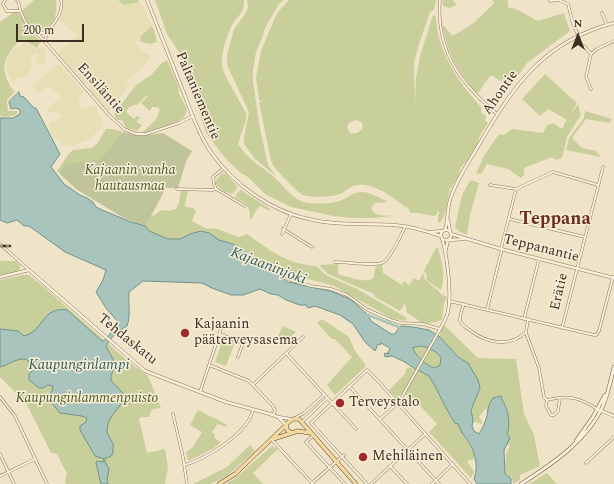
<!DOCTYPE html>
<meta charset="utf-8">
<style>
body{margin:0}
#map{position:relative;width:614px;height:484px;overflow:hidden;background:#f0e4c8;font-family:Spectral,serif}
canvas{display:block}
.north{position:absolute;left:558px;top:16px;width:40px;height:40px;-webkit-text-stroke:3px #f7eed8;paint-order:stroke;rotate:0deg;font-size:11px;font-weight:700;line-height:16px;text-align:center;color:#3d2e20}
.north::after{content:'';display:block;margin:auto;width:14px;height:18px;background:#3d2e20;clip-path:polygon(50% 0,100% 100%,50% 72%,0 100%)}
.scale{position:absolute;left:16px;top:24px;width:68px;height:18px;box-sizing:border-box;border:2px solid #3d2e20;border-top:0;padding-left:5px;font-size:12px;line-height:14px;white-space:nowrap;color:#3d2e20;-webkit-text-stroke:3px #f7eed8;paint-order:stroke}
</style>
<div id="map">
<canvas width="614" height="484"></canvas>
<div class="north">N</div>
<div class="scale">200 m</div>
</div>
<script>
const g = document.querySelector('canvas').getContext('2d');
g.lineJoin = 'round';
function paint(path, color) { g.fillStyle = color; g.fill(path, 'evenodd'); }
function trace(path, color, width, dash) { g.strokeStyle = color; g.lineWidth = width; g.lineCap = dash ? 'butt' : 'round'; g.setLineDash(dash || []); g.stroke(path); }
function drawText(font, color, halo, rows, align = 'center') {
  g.font = font + ' Spectral,serif'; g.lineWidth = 3; g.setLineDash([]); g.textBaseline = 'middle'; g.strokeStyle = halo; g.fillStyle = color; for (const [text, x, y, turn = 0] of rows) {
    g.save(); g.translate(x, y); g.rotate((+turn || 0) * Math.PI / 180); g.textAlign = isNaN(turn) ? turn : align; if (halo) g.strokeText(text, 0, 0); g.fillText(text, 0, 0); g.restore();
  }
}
paint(new Path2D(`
 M63,0H118L124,5L139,2L145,9L152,26L135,42L146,54H150L151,59L125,83L130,84L109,112L90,91L88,83L84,84L59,55V52L77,35L60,20L63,10Z
 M24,43L38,49L41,47L45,48L46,51L45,62L38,66L35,63L38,54L37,53L32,56L30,60L32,67L26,77H21L16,79L13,85L6,69L7,60L8,56L14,48Z
 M59,63L83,91V94L77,99L82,109H85L95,106L103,123L102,127L91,138L81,143L72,146L65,145L59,142L49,130V123L58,120L61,114L50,112L48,111V108L61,97L52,88L48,87L38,93L32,86Z`), '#e6deb5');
paint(new Path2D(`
 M34,0H56C58,17 53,28 36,32L29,25L22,11Z
 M118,0H138L139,2L124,5Z
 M155,0H244C245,14 236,16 231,27C226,39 221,53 222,66C223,74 241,103 246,113V120L238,144C247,159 261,166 274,177C283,185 290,196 301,201C310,205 331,204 340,201C349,197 353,192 363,192C372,193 380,198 388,202L375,203L371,208L374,213L379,215L394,216L371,218H353L333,216L291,207L265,194L248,177L241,173L226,159L206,133L197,106L189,89L181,55L167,34Z
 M247,0H284L279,4L265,28L262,38L256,52L253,70V81L259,124L268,165L276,176L255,159L244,144V137L249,112L227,65V55L234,29L246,13L248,7Z
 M289,0H436L434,10L430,12L429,15L419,44L414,63L415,104L416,78L420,56L433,15L436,16C437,52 458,81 481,107V113L486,116L485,120L488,123L487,125L480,135L478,143L468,160L461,167L458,178L450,189L445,213L441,222L438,223V215L440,213L437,210V214L435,216L417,213H411L407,207H405C394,197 369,180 353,186C348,188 345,192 340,194C331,197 312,198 303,195C297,192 277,171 273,165C269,158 269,149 267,141C264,128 262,115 259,102H262L259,100L256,77L261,51L277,13ZM355,120L361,122L363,126C361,132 356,135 350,133L347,127L349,123Z
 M443,0H453L457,5L450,8L443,6Z
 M492,0H508V7L518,10L538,21L564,13L570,31L527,63L510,87L491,75L477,94C457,70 448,55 442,24L453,36L475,22L494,3Z
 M14,12L19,13L28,30L41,41L37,48L27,42L19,41C1,60 0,70 14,92L7,100L8,111H17V114C11,117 6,117 0,116V22Z
 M152,26L155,33L157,42C151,45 146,44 140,41L141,36Z
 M167,60L178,85L179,94L187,109C186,116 183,119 177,122L145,133L143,132L157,118L160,109L157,107H152L150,111L141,103L148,96L147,95L138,104L129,107L126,112L134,119L137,116L140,118L136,122L142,125L137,131L126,128L122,120H117L114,114L136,85L151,75L162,63Z
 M545,74L577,103L567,120L548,109L540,116L522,99Z
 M578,104L581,115L567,137L562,158L556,160L552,157L524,168V175L521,178L508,169L487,164L482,173L476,174L484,156L499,134L504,135L512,129L543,133L547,125L554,123L560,128H563L564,124Z
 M585,111L612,119L610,123L586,119L572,138L582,148L596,151L601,157L566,150L569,138L584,118Z
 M106,129H114L123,132L100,159L67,164L62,167L59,173L57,171L67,156L73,150L91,148L97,144Z
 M222,173L226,174L237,186V189L232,194C225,193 218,188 215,182Z
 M470,180L479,183L470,215L467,235L460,232L455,227L462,195Z
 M241,190L270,209V211L260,206L257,209L250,221C250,215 250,206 244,202C241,200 238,200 235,197L238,192Z
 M181,191H188L185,204L186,207L193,208L196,211L192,221L207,229L214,228L239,237L247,234C269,250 287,264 316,266L326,275L357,289L407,318L405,321L391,318L334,286L304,278H298L275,266L266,265L253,259L241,249L233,244L219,240L209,233L201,231L190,234L180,239H168L149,231L145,226L151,216L155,215L161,210C180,213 178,206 181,191Z
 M436,248H438C442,261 446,277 441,290L426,280L427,275L424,271Z
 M0,261H16L20,266V269L16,272L0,275Z
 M338,264V274C349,277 363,283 373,279L376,266L382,265L383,273L402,285L404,281L409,285L414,278L419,281L423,273L425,280L440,292L441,294L447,297L444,303L442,319C437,323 424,325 419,321C415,318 412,315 407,313L405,304L400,311L374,296V294L328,274L319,265Z
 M23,275H29L43,286L130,363L148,376L161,408L152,409L149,417H142L139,419L147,453L165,449L168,467L165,484H66L65,481L67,474L57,454L51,453L26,403L0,377V280Z
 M322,319L349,337L355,351L365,364V367L335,395L327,385L352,357L335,339H332L317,323Z
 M444,325L478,358L516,359L524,414L534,435L540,466L520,475V480L513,484L512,477L505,474L506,455L510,445L507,444L508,416L506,406L499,396C491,398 489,402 487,410L485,409L479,417L482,421V424L475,422L472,424V404L480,388L476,377L468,363L458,357L439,338L441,331Z
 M283,326L296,332L282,345L276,340Z
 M223,339L235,342L226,366L215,362Z
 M418,346C426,345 437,351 441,358L440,365L435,368C428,367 414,355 413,348Z
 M410,367L429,376L438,390L446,408L462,429V433L476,456H474L475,459L467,461L474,472L471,478L429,432L437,424L411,396L401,394L397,399L389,390L405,374L406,369Z
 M198,410L226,424V427L218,424L212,432L215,435L214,438L221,442L213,449L188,461L186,452L192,448L202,432L190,425Z
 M250,445L255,451L227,476L210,484H193L227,467Z
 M272,446L278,449L253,473L263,484H226L234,479Z
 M547,473L557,484H529Z`), '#c9cf9b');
paint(new Path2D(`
 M123,132L141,136L163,133L192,151L187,159L178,188H166L145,227L122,217L76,189L59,173L62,167L67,164L100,159Z`), '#bfc49a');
const water = new Path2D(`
 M19,92L20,96L24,97L34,108H36L60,154L51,167L64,184L80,195L87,198L93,202L96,207L102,210L131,222L145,226L149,231L168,239H180L190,234L201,231L209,233L219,240L233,244L241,249L253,259L275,269L276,273L288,282L330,291L350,299L368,315L371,321L391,334H395L398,329L401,326L413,327L429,330L439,336L458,357L468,363L478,380L480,388L471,410L473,420L472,426L474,431L479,434C481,430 484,426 485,422C489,413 486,407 493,398L501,396C502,401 505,404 506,408C509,415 510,428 507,434L510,438L504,450L505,474L511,478V484H477L474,479C480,461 473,447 462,433L458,424L455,423L446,408L435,386L429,376L414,368L403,361L392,356L387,357L384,356L385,353L389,354L388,353L390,348L381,343L380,345L378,344L375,351L365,342L353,324L340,315L315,306L308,308L306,305H300L286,300L278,295L271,294L260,289L243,295H231L212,288L202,283L143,281L129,292C128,303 131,316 127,326C119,330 110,338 106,346C109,354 115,358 114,367C114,371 110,375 111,379C113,385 122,390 125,397C120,410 108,414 107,430C107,435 111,439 113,444C114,449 113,446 113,450C113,456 111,457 105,458V462L109,469L107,480L108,484H101L96,463L97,461L103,462L104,459L95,456L80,430V426L86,422L87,418L82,416L60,413L48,398L52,391L53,386L48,385L43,388H39L29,380V374L33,370C28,349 12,364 0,367V329L18,331L24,336C44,331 42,306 67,310L102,341H104L119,323L106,308L96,292L103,280L106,270L65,252L29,226H24L17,220L7,223L0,220V118H13L20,114V110L16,108L11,109L9,102ZM421,346C428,347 438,352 441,358L440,365L435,368C428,367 414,355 413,348Z`);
paint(water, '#a9c4bc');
trace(water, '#6f938a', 1);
trace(new Path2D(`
 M368,315L399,327`), '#a9c4bc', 2.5);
const minor = new Path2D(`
 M5,0L3,4L7,11H20
 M17,0C20,4 19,8 21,12C24,21 29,29 36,33H47
 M61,0C65,21 42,28 46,43L109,115L124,129L136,134H146L179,123L193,116
 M440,0C436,51 460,83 497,114
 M550,1L559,0L568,4L573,24L579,37
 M602,13L607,25
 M36,33L45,41
 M584,46L591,54
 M591,89L586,77L591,54L597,49L614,41
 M224,168L213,177L214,184L216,189L245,206
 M490,185L516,189L553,172L598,185
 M177,189L212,190L216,189
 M509,219L585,237
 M283,229L312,247
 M282,234L291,214
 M0,244L29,270
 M501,249L516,189
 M335,262C347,262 372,266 382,263C390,260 401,235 405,227
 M279,271L291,280L311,286L331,289L347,295L368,310L391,320L401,323L423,324L440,329
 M449,301L594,335H596L599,331L613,277
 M464,304C462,309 460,315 460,320C461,325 467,328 471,331C487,343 510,348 526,332L528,319
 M487,310L502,249
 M524,319L539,259
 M562,328L603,167
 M526,333L539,368L544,397L547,400
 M219,334L243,343L238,357
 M286,353L356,429
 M209,365L249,381L272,405L275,410L273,415
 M253,385L303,337
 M349,386L439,484
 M200,392L221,329
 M0,397L15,416L47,484
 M547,400C568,395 579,397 597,409
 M547,400L546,406L551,415H554L558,411L560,398
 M173,414L183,457L187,484
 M295,418L304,413L324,395
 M380,419L399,402L439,331
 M302,422L327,398
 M313,436L306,442L345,484
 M272,440L313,484
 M0,454L14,484
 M586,463L614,437
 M185,465C207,458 247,434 253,410
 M390,466L407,484
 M0,476L35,459
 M312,483L344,455
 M367,484L311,423L367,370L379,382L470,484
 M371,484L425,434
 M432,484L453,464`);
const tertiary = new Path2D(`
 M147,0C160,32 172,64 185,96C192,115 199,134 210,151C234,185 271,212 313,220C340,226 367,223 394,225C409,226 426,231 441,236
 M448,220L450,231
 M441 235a5 5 0 1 1 10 0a5 5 0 1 1-10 0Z
 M445,230C448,221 447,210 450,200C456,180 469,162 480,143C514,85 544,41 614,23
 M430,232L443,231
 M451,234L501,249L614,278
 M449,240L464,239
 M445,253L448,240
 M0,277L29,270L145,371L226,402L270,414L278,417L291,419
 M439,331C442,325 447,318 448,311C452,293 447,255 442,238
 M597,409L614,416
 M279,418L286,425`);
const secondary = new Path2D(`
 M576,441L593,417L605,395
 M521,484C552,464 587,441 603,406C608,394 611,379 614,367`);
const primary = new Path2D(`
 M292,433L287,430L286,424L293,419H299L356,484
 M273,439L298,431L310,433
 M219,484L235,474L285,426`);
trace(minor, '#8d765c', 3);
trace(tertiary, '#8d765c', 3.5);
trace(secondary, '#6f573f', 4);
trace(primary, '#5b4430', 4.5);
trace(minor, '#faf1dc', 2);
trace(tertiary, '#faf1dc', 2.5);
trace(secondary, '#faf1dc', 3);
trace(primary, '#f3d9a0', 3.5);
const rail = new Path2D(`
 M0,246H10`);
trace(rail, '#3d2e20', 2.5);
trace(rail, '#f7eed8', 1, [3]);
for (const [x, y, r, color] of [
 [185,333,5,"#9e2a2b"],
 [340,403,5,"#9e2a2b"],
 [363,457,5,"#9e2a2b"]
]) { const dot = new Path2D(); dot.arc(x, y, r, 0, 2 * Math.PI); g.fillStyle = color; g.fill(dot); trace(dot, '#f7eed8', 1.5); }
drawText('14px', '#3d2e20', '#f7eed8', [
 ["Ensiläntie",100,89,48],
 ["Ahontie",501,93,-55],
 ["Paltaniementie",197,96,67],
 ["Teppanantie",541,249,14],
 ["Erätie",560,292,-77],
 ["Tehdaskatu",127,340,39]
]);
drawText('italic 14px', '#4d5a26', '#f7eed8', [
 ["Kajaanin vanha",130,171],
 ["hautausmaa",130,187],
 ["Kaupunginlammenpuisto",87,399]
]);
drawText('14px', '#3d2e20', '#f7eed8', [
 ["Kajaanin",194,325],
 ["pääterveysasema",194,341],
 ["Terveystalo",349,403],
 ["Mehiläinen",372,457]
], 'left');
drawText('italic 15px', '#2f5d5a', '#f7eed8', [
 ["Kajaaninjoki",268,267,21],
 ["Kaupunginlampi",79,366]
]);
drawText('bold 18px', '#6b2e1e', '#f7eed8', [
 ["Teppana",555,220]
]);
</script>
